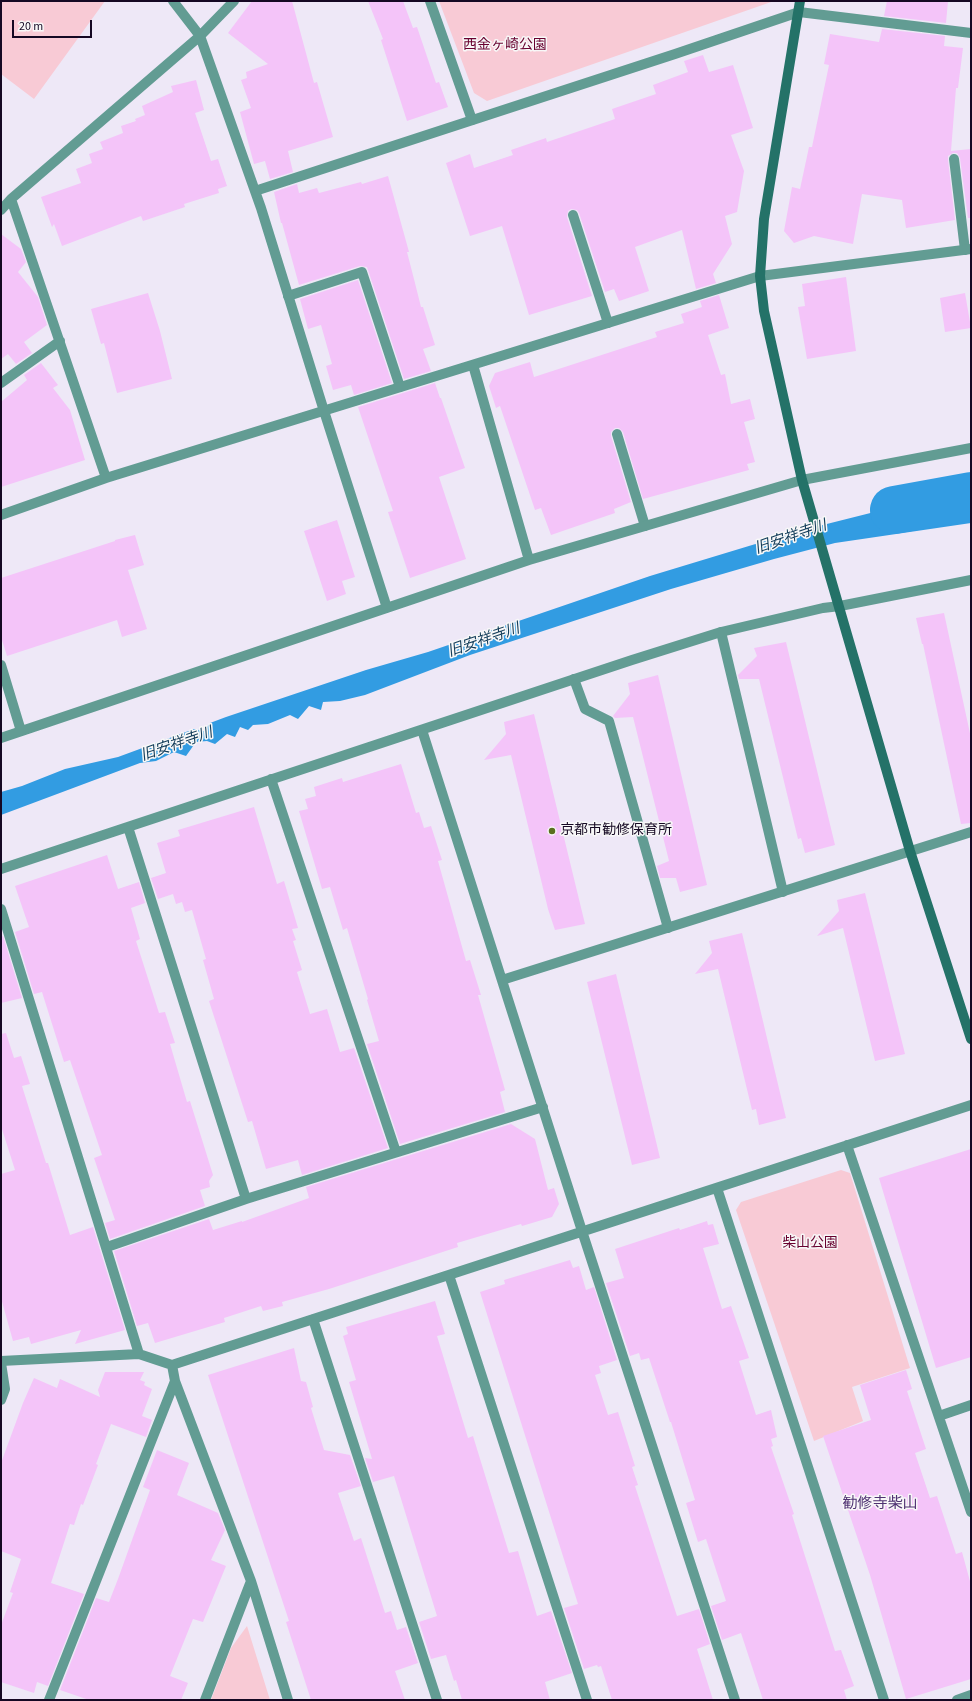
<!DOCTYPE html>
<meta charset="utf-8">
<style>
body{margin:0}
#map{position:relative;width:972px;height:1701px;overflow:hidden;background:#eee8f7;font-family:"Source Sans 3",sans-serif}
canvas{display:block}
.frame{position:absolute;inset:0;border:2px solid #150823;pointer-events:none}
.scale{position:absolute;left:12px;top:20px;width:80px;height:18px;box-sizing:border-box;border:2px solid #150823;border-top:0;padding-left:5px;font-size:12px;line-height:14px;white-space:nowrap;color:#150823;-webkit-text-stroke:3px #f8f8f8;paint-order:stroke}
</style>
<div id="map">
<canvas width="972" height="1701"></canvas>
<div class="frame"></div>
<div class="scale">20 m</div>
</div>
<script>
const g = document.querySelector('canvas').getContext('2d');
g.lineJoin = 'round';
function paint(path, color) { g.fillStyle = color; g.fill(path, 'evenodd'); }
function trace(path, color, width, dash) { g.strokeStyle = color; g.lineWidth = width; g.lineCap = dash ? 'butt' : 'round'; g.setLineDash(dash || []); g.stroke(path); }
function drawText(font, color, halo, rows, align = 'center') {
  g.font = font + ' "Source Sans 3","Noto Sans JP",sans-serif'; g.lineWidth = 3; g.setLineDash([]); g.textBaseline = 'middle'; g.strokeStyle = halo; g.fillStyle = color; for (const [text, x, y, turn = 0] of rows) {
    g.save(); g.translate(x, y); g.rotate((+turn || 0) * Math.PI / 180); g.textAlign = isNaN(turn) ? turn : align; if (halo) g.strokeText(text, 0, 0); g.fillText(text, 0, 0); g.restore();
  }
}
paint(new Path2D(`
 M1,1H105L34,99L1,74Z
 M439,1H774L487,101L474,93Z
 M841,1170L850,1173L910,1368L852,1387L863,1421L814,1441L736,1210L741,1202Z
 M247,1626L270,1700H211L231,1648Z`), '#f8cad5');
paint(new Path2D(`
 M934,497L971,499V523L835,543L774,559L671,589L470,655L365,695L340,701L323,702L321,710L309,706L298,719L290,715L268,724L253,725L248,730L240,727L235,737L227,734L215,744L207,741L196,742L186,756L174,752L156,761L140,763L1,815V792L22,786L65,769L118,757L194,729L204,731L210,723L226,717L366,670L428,652L650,576L795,532Z`), '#329ce2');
trace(new Path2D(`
 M894,510L971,496`), '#329ce2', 48);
paint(new Path2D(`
 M252,1H292L314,83L317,82L333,137L288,151L293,172L270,179L265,161L254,164L240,112L251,108L241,80L247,78L246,72L268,64L228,33Z
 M368,1H403L413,28L417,27L436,83L439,82L448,107L407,121L381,40L383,39Z
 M887,1H948L946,23L884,16Z
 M882,29L945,36L944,46L963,48L958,88H956L951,151L971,149V218H968L960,158L957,153H953L948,156V160L955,220L906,228L902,200L862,194L853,244L814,236L794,243L784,231L792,187L800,189L809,147H812L829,65L824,64L830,34L879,42Z
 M703,55L709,72L733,65L753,128L731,135L744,171L737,212L725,216L732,244L713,274L716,283L696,289L682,230L635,247L649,291L619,301L614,289L605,292L579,213L577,210L571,209L568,211L567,217L592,296L529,315L502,226L470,236L446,163L470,154L474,168L513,155L511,150L546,138L547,142L615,119L612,109L656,94L653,85L688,72L684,61Z
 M196,80L204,110L195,113L211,161L218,159L227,186L218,189L219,193L184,204L185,207L143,221L141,216L62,246L54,224L52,227L41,197L81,183L76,169L92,163L89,154L103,149L100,142L123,133L121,126L136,121L135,119L145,115L142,106L173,92L171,86Z
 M388,176L409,252H407L415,283L421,307H423L435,345L423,349L431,371L404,379L367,267L360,266L299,285L282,223H281L274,192L297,184L299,193L317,188L319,193L361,182L362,184Z
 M1,234L21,249L26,262L18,272L38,297L47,325L24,342L32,353L16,364L8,354L1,359Z
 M846,277L856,351L807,359L798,307L805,306L802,284Z
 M358,280L392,383L354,395L351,385L333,390L326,366L332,364L321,325L308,329L300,299Z
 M148,293L160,331L172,379L117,393L104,343L101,344L91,309Z
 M965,293L971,328L945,332L940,298Z
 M719,295L729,328L708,335L721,375L725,374L731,404L750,399L755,419L744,422L755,462L747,464L749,470L643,499L623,432L619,428H615L611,432V436L631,502L614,509L615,513L551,535L541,508L535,510L500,406L496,408L489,386L495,373L530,362L534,377L657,337L655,332L684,323L681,314L702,307L700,301Z
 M41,363L58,385L53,388L70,410L85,460L1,487V402L27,380L24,375Z
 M435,383L440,398H441L465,468L439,477L466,559L410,578L388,512L393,511L358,407Z
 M337,520L355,577L342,581L346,594L327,601L304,531Z
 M135,535L144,565L128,570L147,629L122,637L117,620L7,656L1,637V578L115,541V540Z
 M944,613L971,738V823L961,824L923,644H922L916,618Z
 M786,642L835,845L805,853L801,838L798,839L759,679H739L738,675L757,656L754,648Z
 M658,675L707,885L680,892L676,878H660L657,866L669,861L633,717L615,718L613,716L630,694L628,683Z
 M534,714L585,924L555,930L548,909L511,755L484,760L506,734L504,722Z
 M401,764L416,813L419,812L424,828L431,826L442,860L438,861L466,961L470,960L481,995H478L505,1090L500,1092L505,1112L400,1144L367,1044L379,1041L367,1000L368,999L347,928L343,930L330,887L322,889L299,811L308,809L305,799L316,796L314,787L342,778L343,782Z
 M254,807L277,884L284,881L298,928L292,929L296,940L293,941L302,970L297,972L310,1014L327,1009L340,1052L354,1048L388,1148L302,1175L298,1160L266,1169L252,1121L248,1122L209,1001L214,999L203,960L206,959L192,910L185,912L182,902L176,904L173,894L158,899L151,878L166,873L157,843L180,836L178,830Z
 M107,855L118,889L139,882L145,903L131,908L140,939L136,941L159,1013L165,1012L175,1043L170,1044L187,1102L190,1101L213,1175L209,1181L210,1187L200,1190L205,1206L110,1239L105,1223L115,1220L94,1158L102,1155L70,1060L64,1062L42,992L34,994L15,932L29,927L15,886Z
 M865,893L905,1054L875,1061L843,928L817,936L839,911L837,900Z
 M742,933L786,1118L759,1125L756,1109L752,1110L718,969L695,974L712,953L709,941Z
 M3,936L22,998L1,1003V937Z
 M616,974L660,1158L632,1165L587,982Z
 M6,1033L14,1058L21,1056L30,1084L22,1086L46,1163H48L70,1235L93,1227L125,1330L75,1344L81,1330L31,1344L29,1337L13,1341L1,1298V1174L15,1170L1,1126V1034Z
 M511,1124L535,1139L548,1190L554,1188L559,1204L552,1217L522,1226L521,1224L457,1243L458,1247L329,1289L282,1302L283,1306L263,1311L261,1306L224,1318L225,1322L155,1343L148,1323L137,1326L114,1251L209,1219L213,1230L242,1221V1222L309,1198L306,1187Z
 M971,1149V1357L936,1368L879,1178Z
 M707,1221L708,1225L713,1224L719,1244L703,1248L722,1309L731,1306L749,1358L739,1361L756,1415L771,1410L777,1437L771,1439L773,1446L771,1447L794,1514L792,1515L835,1651L841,1650L854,1686L844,1690L847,1700H763L741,1633L722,1640L711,1606L726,1601L706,1539L698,1542L686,1503L695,1500L671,1422H670L649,1358L641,1360L639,1353L630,1356L606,1283L624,1278L615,1249L679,1228L680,1230Z
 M570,1260L573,1268L579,1266L586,1290L594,1287L617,1360L599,1366L601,1373L595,1375L608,1415L618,1412L635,1466L632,1467L638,1485L635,1486L677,1616L699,1609L710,1644L697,1649L713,1700H612L601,1666L598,1667L597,1665L584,1669L564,1608L578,1604L480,1292L505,1284L504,1280Z
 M435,1301L445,1334L437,1336L468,1438L473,1436L509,1553L518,1551L537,1616L551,1611L572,1673L545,1682L550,1700H462L456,1680L454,1681L446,1655L431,1659L419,1622L437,1616L394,1476L373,1482L365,1458L372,1459L349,1382L356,1380L343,1336L348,1334L346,1327Z
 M294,1348L301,1381L306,1382L313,1407L311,1408L324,1450L350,1455L361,1486L338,1493L354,1541L361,1538L385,1613L391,1611L397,1630L406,1627L418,1663L395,1671L405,1700H311L286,1622L289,1621L208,1375Z
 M906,1370L912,1389L907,1391L926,1449L915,1453L930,1498L937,1496L956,1554L962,1552L971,1585V1679L906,1699L870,1575L823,1436L871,1420L860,1385Z
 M105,1372H144L140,1380L145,1382L144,1385L152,1389L142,1416L152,1420L146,1437L111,1424L96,1464L98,1465L83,1505L81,1504L74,1525L70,1524L51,1583L84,1594L48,1686L37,1682L34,1693L1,1682V1625L13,1593L10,1592L21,1559L1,1551V1463L23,1403L34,1378L57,1388L60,1379L100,1397L98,1390Z
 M157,1450L189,1463L177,1495L218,1513L225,1530L211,1560L226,1566L203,1622L193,1619L170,1676L188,1683L181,1700H89L60,1690L96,1598L109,1602L118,1579L150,1490L143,1487Z`), '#f4c4f9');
trace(new Path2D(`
 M430,1L472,120
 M954,159L965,250
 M573,215L608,323
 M288,296L362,272L400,387
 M617,434L645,526
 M840,606L971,580
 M721,632L783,892
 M574,679L585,709L609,721L668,928`), '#629c93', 10);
trace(new Path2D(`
 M173,1L200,36L261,208L324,411L387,608
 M255,191L675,54L799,12L971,33
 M11,199L106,478
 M1,210L11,199L200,36L234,1
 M473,365L529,560
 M1,383L60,341
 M1,515L106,478L760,276L971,249
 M1,665L21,731
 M422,730L582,1231L735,1700
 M1,738L529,560L802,480L971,448
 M271,779L396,1152
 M128,827L246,1199
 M1,869L632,660L721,632L823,608L840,606
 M1,909L139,1354
 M502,980L971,832
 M847,1145L971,1512
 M717,1188L884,1700
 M107,1247L246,1199L543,1107
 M449,1275L587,1700
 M313,1319L437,1700
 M1,1361L139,1354L172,1365L971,1105
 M1,1363L5,1389L1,1400
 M172,1365L175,1381L251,1581L288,1700
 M939,1416L971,1405
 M49,1700L175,1381
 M205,1700L251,1581
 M957,1700L971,1695`), '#629c93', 10);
trace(new Path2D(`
 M800,1L764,219L760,276L764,311L802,480L910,851L971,1039`), '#247268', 10);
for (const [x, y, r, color] of [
 [552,831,4,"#5a6f1e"]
]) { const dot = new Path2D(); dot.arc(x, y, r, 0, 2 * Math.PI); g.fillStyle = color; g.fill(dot); trace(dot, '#f8f8f8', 1.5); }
drawText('14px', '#68002f', '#f8f8f8', [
 ["西金ヶ崎公園",505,46],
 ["柴山公園",810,1244]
]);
drawText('14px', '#150823', '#f8f8f8', [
 ["京都市勧修保育所",560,831]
], 'left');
drawText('italic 15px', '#133d5a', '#f8f8f8', [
 ["旧安祥寺川",791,538,-19],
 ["旧安祥寺川",484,641,-19],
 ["旧安祥寺川",177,745,-19]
]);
drawText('15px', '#4f3172', '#f8f8f8', [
 ["勧修寺柴山",880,1505]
]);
</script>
